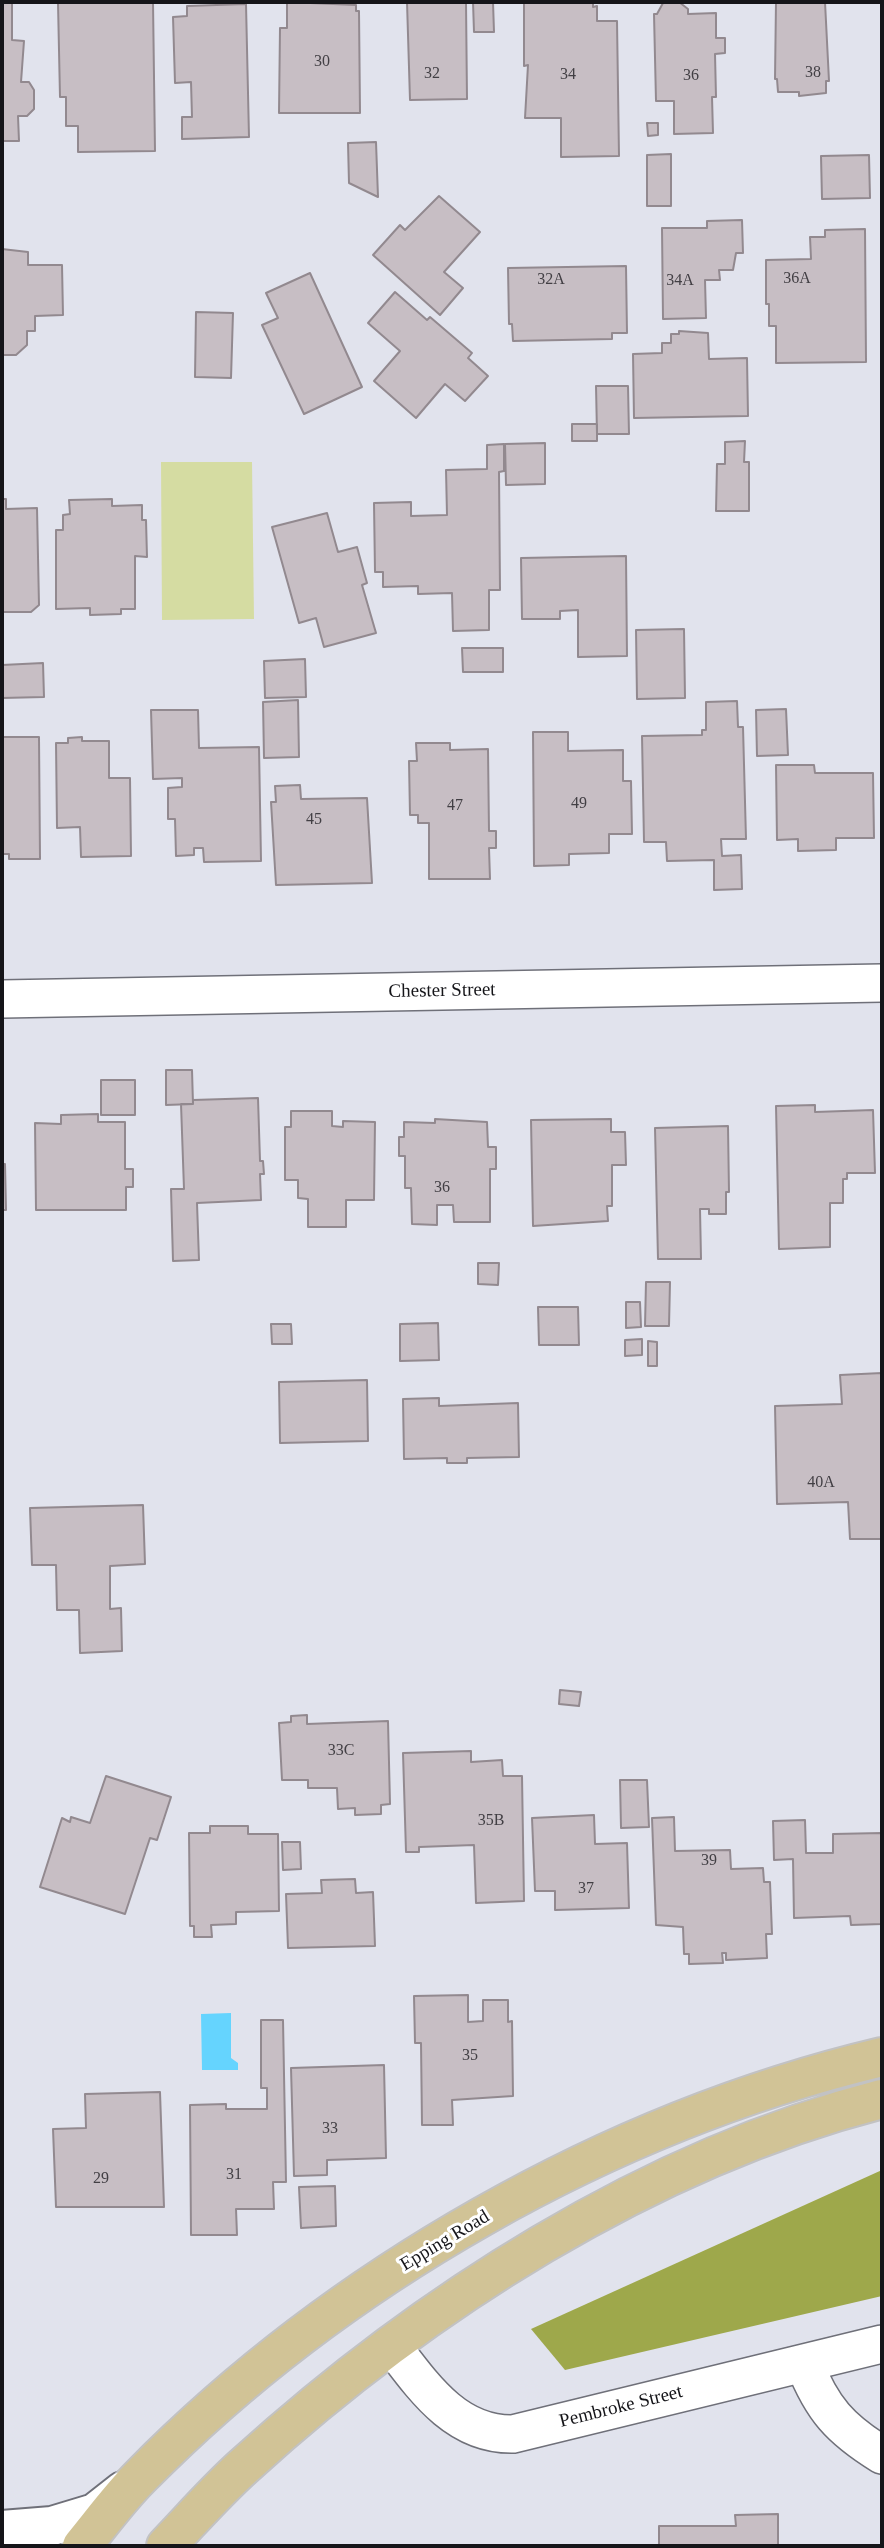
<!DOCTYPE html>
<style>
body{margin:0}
#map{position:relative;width:884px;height:2548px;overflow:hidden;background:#e1e3ed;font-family:Georgia,serif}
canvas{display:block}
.frame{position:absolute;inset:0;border:4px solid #151519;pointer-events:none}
</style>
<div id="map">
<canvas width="884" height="2548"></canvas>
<div class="frame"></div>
</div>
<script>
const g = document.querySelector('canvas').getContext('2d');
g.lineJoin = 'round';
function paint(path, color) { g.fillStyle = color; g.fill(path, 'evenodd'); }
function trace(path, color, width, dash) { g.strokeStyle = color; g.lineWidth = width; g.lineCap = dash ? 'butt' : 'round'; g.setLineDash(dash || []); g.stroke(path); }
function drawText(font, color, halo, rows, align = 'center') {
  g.font = font + ' Georgia,serif'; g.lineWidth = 6; g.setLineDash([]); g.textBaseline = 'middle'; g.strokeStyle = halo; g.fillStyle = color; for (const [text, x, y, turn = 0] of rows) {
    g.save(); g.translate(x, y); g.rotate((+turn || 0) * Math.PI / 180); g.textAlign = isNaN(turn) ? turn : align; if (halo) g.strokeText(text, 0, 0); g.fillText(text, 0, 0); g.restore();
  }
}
paint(new Path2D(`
 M161,462H252L254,619L162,620Z`), '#d5dca2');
paint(new Path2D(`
 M882,2170V2296L565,2370L531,2329Z`), '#9ea84b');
paint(new Path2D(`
 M231,2013V2058L238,2063V2070H202L201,2014Z`), '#65d4fe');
const building = new Path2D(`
 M2,2H12V40L24,41L21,82H29L34,90V109L27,116H18L19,141H2Z
 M107,2H153L155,151L78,152V126H66V97H60L58,3Z
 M287,2L356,5V11H359L360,113H279L280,28H287Z
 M407,2H466L467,99L410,100Z
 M473,2H493L494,32H474Z
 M524,2H593V7L597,6V21H617L619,156L561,157V118H525L528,65L524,66Z
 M679,2L688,9V14L716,13V38H725V53L715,54L716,97H712L713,133L674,134V101H656L654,14H657L663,3Z
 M776,2H825L829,81H826V93L799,96V92H778L777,79H775Z
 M246,4L249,137L182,139V117H192L191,82L175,83L173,17L187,16V6Z
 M647,123H658V135L648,136Z
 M376,142L378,197L349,183L348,143Z
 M671,154V206H647V155Z
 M869,155L870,198L822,199L821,156Z
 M439,196L480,232L444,272L463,288L440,315L373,255L400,225L405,230Z
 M742,220L743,253H736L733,270H719L720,280H705L706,318L663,319L662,228H707V221Z
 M865,229L866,362L776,363V326H769V304H766V260L811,259L810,237H825V230Z
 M2,249L28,252V265H62L63,315L35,316V331H27V345L16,355H2Z
 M626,266L627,333H612V339L513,341L512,324H509L508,268Z
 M310,273L362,387L304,414L262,325L278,318L266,293Z
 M395,292L427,320L430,317L472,353L468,358L488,376L465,401L445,384L416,418L374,381L400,351L368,323Z
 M196,312L233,313L231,378L195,377Z
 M679,331L708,333L709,359L747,358L748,416L634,418L633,354L662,353V343H671V334H679Z
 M596,386H628L629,434H597Z
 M572,424H597V441H572Z
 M745,441L744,462H749V511H716L717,464H725V442Z
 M545,443V484L506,485L505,444Z
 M504,444V471L499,472L500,590H489V630L453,631L452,593L418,594V586L383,587V572H375L374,503L411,502V516L447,515L446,470L487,469V445Z
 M2,499H6V509L37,508L39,605L31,612H2Z
 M112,499V506L142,505V520H146L147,557L135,556V609H121V614L90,615V608L56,609V530H63V515L70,514L69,500Z
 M327,513L338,552L357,547L367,583L362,585L376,633L324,647L316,618L299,623L272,527Z
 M626,556L627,656L578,657V610L560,611V619H522L521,558Z
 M684,629L685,698L637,699L636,630Z
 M462,648H503V672H463Z
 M305,659L306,697L265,698L264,661Z
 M43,663L44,697L2,698V665Z
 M298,700L299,757L264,758L263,702Z
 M737,701L738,727H743L746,839H721L722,856L741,855L742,889L714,890V860L667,861L666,842H644L642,736L702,735V730H706V702Z
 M786,709L788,755L757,756L756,710Z
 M151,710H198L199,748L259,747L261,861L204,862L203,848H194V855L176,856L175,819H168V788L182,787V778L153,779Z
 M533,732H568V751L623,750V781H631L632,834H609V853L569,854V865L534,866Z
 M2,737H39L40,859H9V854H3Z
 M82,737V741H109V778H130L131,856L81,857L80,827L57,828L56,743H68V738Z
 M416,743H450V750L488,749L489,831H496V848H489L490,879H429V823H418V815H410L409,761H417Z
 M776,765H814L815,773H873L874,838H836V850L798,851V839L777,840Z
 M300,785L301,799L367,798L372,883L276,885L271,802H276L275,786Z
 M166,1070H192L193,1104L166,1105Z
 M101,1080H135V1115H101Z
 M258,1098L260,1161H263L264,1174H260L261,1200L197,1203L199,1260L173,1261L171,1189H184L181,1104H193V1100Z
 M815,1105V1112L873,1110L875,1173H847V1179H843V1203H830V1247L779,1249L776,1106Z
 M291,1111H332V1126L343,1127V1121L375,1122L374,1200H346V1227H308V1199L298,1198V1180H285V1127H291Z
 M98,1114V1122H125V1169H133V1187H126V1210H36L35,1123L61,1124V1115Z
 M435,1119L487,1122L488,1147H496V1169H490V1222H454L453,1205H437V1225L412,1224L411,1188H405V1156H399V1137H404V1122L435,1123Z
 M611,1119V1132H625L626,1165H612V1206H607L608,1221L533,1226L531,1120Z
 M728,1126L729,1192H726V1214H709V1209H700L701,1259H658L655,1128Z
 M2,1164H5L6,1210H2Z
 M478,1263H499L498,1285L478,1284Z
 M646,1282H670L669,1326H645Z
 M626,1302H640L641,1327L626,1328Z
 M538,1307H578L579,1345H539Z
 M438,1323L439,1360L400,1361V1324Z
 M271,1324H291L292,1344H272Z
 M642,1339V1355L625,1356V1340Z
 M648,1341L657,1342V1366H648Z
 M882,1373V1539H850L848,1502L777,1504L775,1406L842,1404L840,1375Z
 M367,1380L368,1441L280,1443L279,1382Z
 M439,1398V1406L518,1403L519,1457L467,1458V1463H447V1458L404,1459L403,1399Z
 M143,1505L145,1564L110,1566V1609L121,1608L122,1651L80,1653L79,1610H57L56,1565H32L30,1508Z
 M560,1690L581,1692L579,1706L559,1704Z
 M307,1715V1724L388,1721L390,1804L381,1805V1814L355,1815V1808L338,1809L337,1788H308V1780H282L279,1723L291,1722V1716Z
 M471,1751V1762L502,1760L503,1776H522L524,1901L476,1903L474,1845L419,1847V1852H406L403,1753Z
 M106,1776L171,1797L157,1840L150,1838L125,1914L40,1887L62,1818L70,1822L71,1817L90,1823Z
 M620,1780H647L649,1827L621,1828Z
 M594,1815L595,1844L627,1843L629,1908L555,1910V1891H535L532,1818Z
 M674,1817L675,1851L730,1850L731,1869L763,1868L764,1882H770L772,1934H766L767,1958L726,1960V1953H722L723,1963L689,1964V1954H684L683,1927L656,1925L652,1818Z
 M805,1820L806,1853H833V1834L882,1833V1924L851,1925L850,1916L794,1918L793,1859L774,1860L773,1821Z
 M210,1826H248V1834H278L279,1911L236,1912V1924L211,1925L212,1937H194V1926H190L189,1833H210Z
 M282,1842H300L301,1869L283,1870Z
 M355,1879L356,1893L373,1892L375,1946L288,1948L286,1894L322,1893L321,1880Z
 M468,1995V2022L483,2021V2000H508V2022L512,2021L513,2096L452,2100L453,2125H422L421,2043H415L414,1996Z
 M261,2020H283L286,2182H273L274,2209H236L237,2235H191L190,2105L226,2104V2109H267V2088H261Z
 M384,2065L386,2158L327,2160V2175L294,2176L291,2068Z
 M160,2092L164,2207H56L53,2129L86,2128L85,2094Z
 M335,2186L336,2226L301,2228L299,2187Z
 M778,2514V2546H659V2526H736L735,2515Z`);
paint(building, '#c7bec4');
trace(building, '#92898f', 2);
const minor = new Path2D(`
 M2,999L882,983
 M392,2346C424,2388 456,2435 513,2434L882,2344
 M804,2363C822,2409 840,2429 882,2455`);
const tertiary = new Path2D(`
 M2,2530L52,2526L95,2513L123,2491`);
const primary = new Path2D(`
 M82,2546C101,2523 119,2498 140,2477C337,2277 609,2122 882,2057
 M166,2546C191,2520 216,2491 244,2466C422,2304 648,2159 882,2099`);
trace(minor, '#6f7079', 40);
trace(tertiary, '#6f7079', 42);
trace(primary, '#c2c2c3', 42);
trace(minor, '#fff', 37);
trace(tertiary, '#fff', 38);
trace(primary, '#d1c396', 38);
drawText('16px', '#423f44', null, [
 ["30",322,62],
 ["38",813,73],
 ["32",432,74],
 ["34",568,75],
 ["36",691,76],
 ["36A",797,279],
 ["32A",551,280],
 ["34A",680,281],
 ["49",579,804],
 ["47",455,806],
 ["45",314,820],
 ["36",442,1188],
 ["40A",821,1483],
 ["33C",341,1751],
 ["35B",491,1821],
 ["39",709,1861],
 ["37",586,1889],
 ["35",470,2056],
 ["33",330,2129],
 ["31",234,2175],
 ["29",101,2179]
]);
drawText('19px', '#151519', '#fff', [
 ["Chester Street",442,991,-1],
 ["Epping Road",445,2241,-31],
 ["Pembroke Street",621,2407,-14]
]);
</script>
